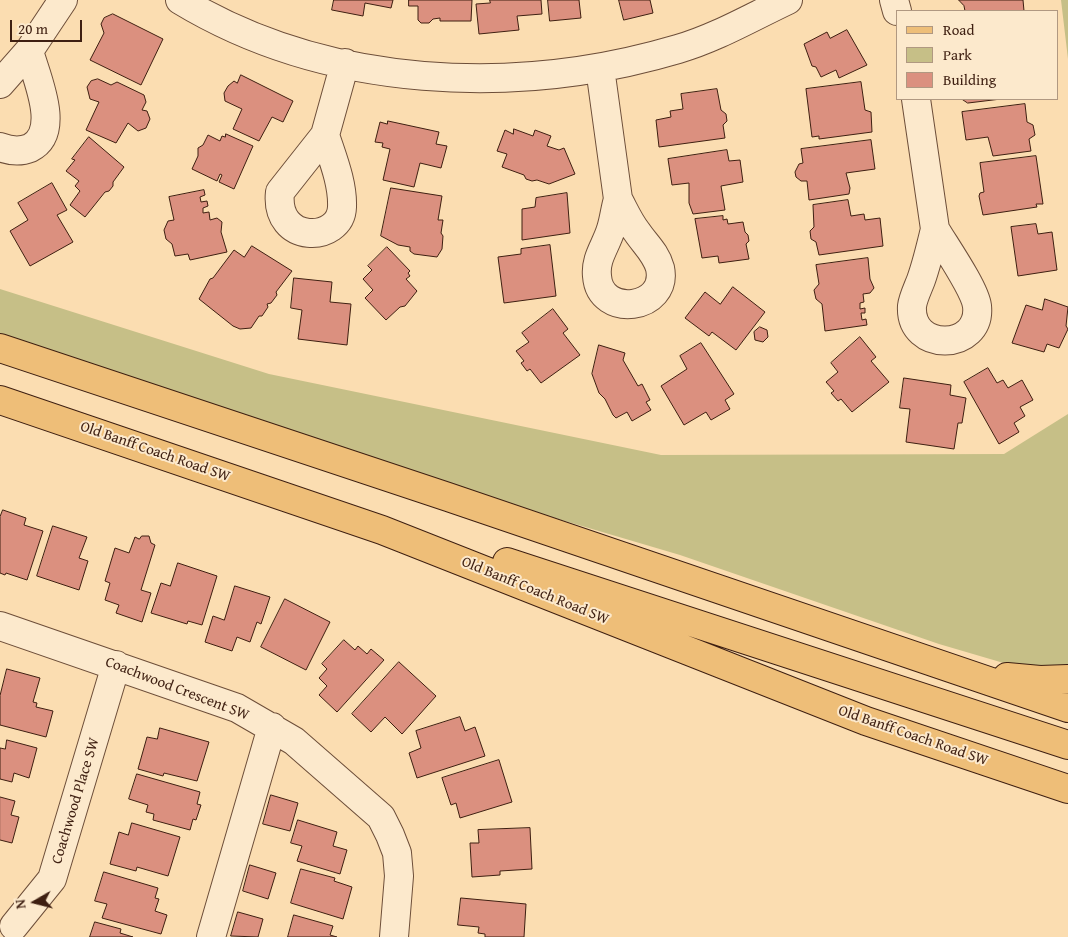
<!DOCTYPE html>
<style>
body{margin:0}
#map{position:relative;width:1068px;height:937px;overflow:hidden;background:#fbddb1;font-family:"Gentium Book Plus",serif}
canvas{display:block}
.legend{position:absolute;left:896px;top:10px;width:162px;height:90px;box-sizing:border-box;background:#fce9cc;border:1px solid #b09881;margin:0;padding:6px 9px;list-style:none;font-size:15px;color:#3e1f11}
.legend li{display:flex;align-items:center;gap:10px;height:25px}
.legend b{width:25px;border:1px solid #b09881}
.north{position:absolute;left:10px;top:877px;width:50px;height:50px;-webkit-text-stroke:4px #fce9cc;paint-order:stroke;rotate:262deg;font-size:14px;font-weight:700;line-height:20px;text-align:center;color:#3e1f11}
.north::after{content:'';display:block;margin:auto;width:18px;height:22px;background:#3e1f11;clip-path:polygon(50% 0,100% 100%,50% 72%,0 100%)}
.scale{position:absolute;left:10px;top:20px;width:72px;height:22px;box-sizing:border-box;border:2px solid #3e1f11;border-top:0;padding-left:6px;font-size:15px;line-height:18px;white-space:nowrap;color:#3e1f11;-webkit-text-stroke:4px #fce9cc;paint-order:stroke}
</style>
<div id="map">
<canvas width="1068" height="937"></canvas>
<ul class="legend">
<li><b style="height:6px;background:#eebe78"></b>Road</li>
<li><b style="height:14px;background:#c6bf87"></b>Park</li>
<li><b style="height:14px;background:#db907f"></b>Building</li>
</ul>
<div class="north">N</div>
<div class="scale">20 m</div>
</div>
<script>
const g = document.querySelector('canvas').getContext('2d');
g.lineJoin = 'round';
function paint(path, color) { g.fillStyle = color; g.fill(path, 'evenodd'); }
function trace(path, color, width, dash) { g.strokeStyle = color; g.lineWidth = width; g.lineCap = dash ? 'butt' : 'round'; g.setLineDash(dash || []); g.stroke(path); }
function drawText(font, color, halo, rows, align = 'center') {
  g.font = font + ' "Gentium Book Plus",serif'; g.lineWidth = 4; g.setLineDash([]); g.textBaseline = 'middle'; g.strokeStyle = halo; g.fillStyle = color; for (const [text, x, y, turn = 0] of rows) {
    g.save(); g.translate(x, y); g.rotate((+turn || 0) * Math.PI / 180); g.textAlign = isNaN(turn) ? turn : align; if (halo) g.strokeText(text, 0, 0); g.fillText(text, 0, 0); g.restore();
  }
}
paint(new Path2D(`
 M1061,0H1068V59Z
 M0,289L269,374L661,455L1004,454L1068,414V670L1007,664L939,644L680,555L406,474L0,335Z`), '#c6bf87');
const building = new Path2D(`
 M334,0H393L391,8L365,3L363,16L332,10Z
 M409,0H472L471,21H440V18L433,19L429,23H421L418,20V6H409Z
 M490,0H541L542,14L517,16L519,30L479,34L476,4L490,3Z
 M548,0H579L581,18L550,21Z
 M619,0H650L653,13L624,20Z
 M959,0H1023L1024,11H965L964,6Z
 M113,14L163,39L141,85L90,60L104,33L101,24L104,18Z
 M847,30L867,65L839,78L836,70L821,77L816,67L812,66L804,44L827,32L830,38Z
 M241,75L293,101L283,122L272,117L259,141L233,129L242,109L225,101L224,93L228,86L234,81L237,83Z
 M98,79L111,85L117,82L144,95L146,102L142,110L147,111L150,119L146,128L138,131L128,123L116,143L86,130L99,102L90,99L87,87L91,81Z
 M861,82L865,110L871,112L872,132L819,139V136L812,137L806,89Z
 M717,89L721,110L726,114L727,121L723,125L725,138L659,147L656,120L671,117L670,111L683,109L681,94Z
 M962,99H1001L968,103Z
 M1025,104L1027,122L1033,125L1035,135L1029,139L1031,151L993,156L988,137L966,140L962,112Z
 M388,121L439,132L436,144L447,146L441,168L420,163L414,187L383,180L390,149L382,147L383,143L375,142L380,122L387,124Z
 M514,129L533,136L535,130L551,136L547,146L559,150L564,148L575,174L549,184L537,180L532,181L526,179L524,175L502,167L507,154L497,151L505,130L513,134Z
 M226,134L253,146L234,189L219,182L222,175L220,174L217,181L192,169L198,156V148L203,145L208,135L220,141L222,136L225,137Z
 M89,137L124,167L113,182V186L109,191L105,192L85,217L70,205L80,191L75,186L79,181L66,171L75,160L72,159Z
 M871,140L875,169L846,173L850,188L849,194L809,200L807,181H801L796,177L795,172L799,164L803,163L801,149Z
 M727,150L729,161L740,160L743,182L721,186L725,210L693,214L689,203V183L672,185L668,159Z
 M1036,156L1043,204H1036L1037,207L983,215L979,196L980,193L984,192L980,163Z
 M52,183L67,210L57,215L73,242L30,266L10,231L28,220L18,203Z
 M391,188L442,196L438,220H443L441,233L443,236L442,249L437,257L414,254L410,251V247L398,245L381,236Z
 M204,190L205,195L200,197L201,202L207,201L208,206L203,208V213L209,212L210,220L217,218L222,222L221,232L227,252L190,260L188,254L175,256L172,244L166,239L164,230L168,221L174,220L169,197Z
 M567,193L570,233L522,240V209L535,207L536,198Z
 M848,200L851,216L864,214L865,220L880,218L883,246L819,255L816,242L811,239L810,231L814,227L813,205Z
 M723,216V220L727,219L728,224L743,222L745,232L748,235L749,241L746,244L749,259L719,263L718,256L702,258L695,219Z
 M1036,224L1038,234L1052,232L1057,270L1018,276L1011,227Z
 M550,245L556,296L504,303L498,257L521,254V249Z
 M252,246L292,271L276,292L277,295L271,303L267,304L268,307L262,316H259L251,328L240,329L233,326L199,299L210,279L213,278L234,250L244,257Z
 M387,247L410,271L408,273L410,276L406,279L417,291L405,306L400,307L386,320L365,298L373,290L363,279L372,270L368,266Z
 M868,258L870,279L874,288L870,293L863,294L864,302L860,303V309L865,308V313H861L862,320L866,319L867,325L825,331L822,304L816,299L814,290L819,284L816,265Z
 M294,278L332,282L330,302L351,304L347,345L298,339L302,310L291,308Z
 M733,287L765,312L736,350L712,332L709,336L685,318L705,292L720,304Z
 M1045,299L1068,307L1066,326L1068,329L1059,348L1047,344L1044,352L1012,343L1026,305L1042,310Z
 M553,309L568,329L563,333L580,355L541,383L530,369L527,371L521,363L524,361L516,351L529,342L522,333Z
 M760,327L767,330L768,337L763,342L755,340L754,332Z
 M860,337L876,357L871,361L889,382L852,412L841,399L838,401L831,393L834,391L826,382L838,372L831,363Z
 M701,343L734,394L725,400L730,409L711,420L706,412L684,425L661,386L687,369L680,356Z
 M599,345L625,353L623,360L638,386L642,384L650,400L646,402L651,410L632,421L627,412L616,418L613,415L605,399L599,393L592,374Z
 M988,368L997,383L1003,380L1008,388L1022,380L1033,400L1020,407L1025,416L1014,423L1019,432L999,444L964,382Z
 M904,378L951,385L950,395L966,398L962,423H958L954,449L906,442L910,409L900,408Z
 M3,510L26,518L24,525L43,531L27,580L6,573L5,575L0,573V517Z
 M53,526L87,537L79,558L88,561L79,590L37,576Z
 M142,536H149L151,543L155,545L141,590L151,593L142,622L116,613L119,605L105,600L110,583L105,581L115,548L129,553L135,537L139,539Z
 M178,563L217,576L202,625L188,621L187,624L151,613L161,583L170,586Z
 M235,586L270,597L261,624L257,622L250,642L237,637L232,651L205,642L213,616L224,620Z
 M285,599L330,622L306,670L261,647Z
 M344,640L355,650L358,646L367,654L371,649L384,660L337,712L319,695L327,686L319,678L327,669L322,664Z
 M399,662L436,696L402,734L385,717L371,732L352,714Z
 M7,669L40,678L33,702L37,703L36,707L53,711L46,737L0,725V696Z
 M460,717L465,731L475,727L485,756L417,778L409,753L421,748L416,731Z
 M160,728L209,742L197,781L164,773L163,776L138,769L147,737L157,739Z
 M7,740L37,748L29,778L14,773L12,782L0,779V748L5,749Z
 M499,760L512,802L460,818L456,803L451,805L442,778Z
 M137,774L200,792L197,804L201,805L196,820L193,819L190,830L153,820L154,814L146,812L148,805L129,799Z
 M271,795L298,803L290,831L263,824Z
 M0,797L15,801L11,815L19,817L12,843L0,840Z
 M298,820L337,832L333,846L347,850L340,874L297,861L302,846L291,843Z
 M132,823L180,837L168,876L137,867L136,871L110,864L119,832L128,835Z
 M530,828L532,869L500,871V875L472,877L470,843H479L478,830Z
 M250,865L276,873L268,899L243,891Z
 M301,869L335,878L334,881L352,887L343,919L291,903Z
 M104,872L158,888L155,898L159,899L155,911L167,915L161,934L102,918L107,904L95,901Z
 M461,898L526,904L524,937H485V934L478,933L479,927L458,925Z
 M238,912L263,919L258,937L231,936Z
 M294,915L333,926L330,935L337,937H288Z
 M95,922L121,929L120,933L133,937H90Z`);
paint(building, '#db907f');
trace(building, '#3e1f11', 1);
const minor = new Path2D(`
 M180,0C327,89 516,97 678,49C716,38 752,17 788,0
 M894,0L897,11
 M29,51L63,0
 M600,68L618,199
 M0,84L29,51C36,77 62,132 30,148C20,152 10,151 0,147
 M916,99L935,229
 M325,135C332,157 343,183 342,207C341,243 274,245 280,192Z
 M325,135L345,63
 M618,199C624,210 629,222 637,232C645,244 656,253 660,268C669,310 600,319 597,276C595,258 606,246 611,229C614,220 615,209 618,199Z
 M935,229C945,246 975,289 977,306C982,351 909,353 912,306C913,298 918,288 921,280C927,263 931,246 935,229Z
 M0,626L237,708L294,741L381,817L390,835L397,853L399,876L394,937
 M14,926L52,879L116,665
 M211,937L272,727`);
const major = new Path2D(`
 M0,348L448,497L1068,708
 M0,400L382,530L866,721L1068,789
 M507,562L1068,745
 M1007,677L1040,680L1068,679`);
trace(minor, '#6d4e39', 30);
trace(major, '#3e1f11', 30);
trace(minor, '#fce9cc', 28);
trace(major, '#eebe78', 28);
drawText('15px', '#3e1f11', '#fce9cc', [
 ["Old Banff Coach Road SW",155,452,19],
 ["Old Banff Coach Road SW",535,591,22],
 ["Coachwood Crescent SW",177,689,21],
 ["Old Banff Coach Road SW",913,736,19],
 ["Coachwood Place SW",76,801,-73]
]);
</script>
